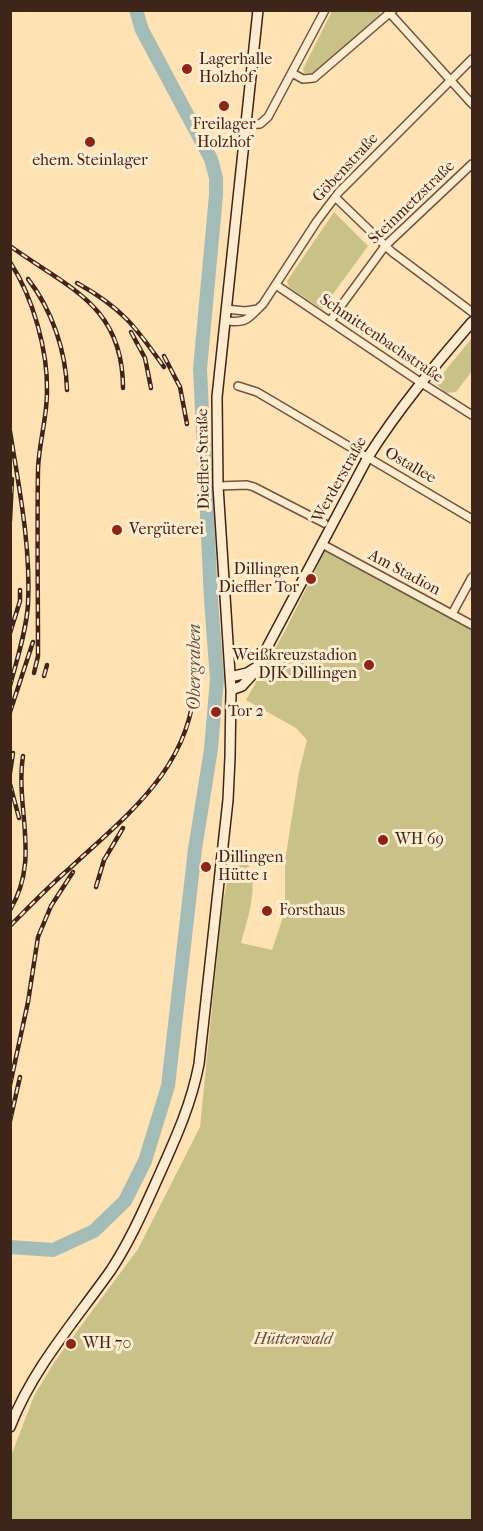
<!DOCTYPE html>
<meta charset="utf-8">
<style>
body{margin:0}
#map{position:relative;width:483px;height:1531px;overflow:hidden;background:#ffe2b3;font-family:"IM FELL French Canon",serif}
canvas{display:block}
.frame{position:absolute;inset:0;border:12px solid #3d251a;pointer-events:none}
</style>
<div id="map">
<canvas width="483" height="1531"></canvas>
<div class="frame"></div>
</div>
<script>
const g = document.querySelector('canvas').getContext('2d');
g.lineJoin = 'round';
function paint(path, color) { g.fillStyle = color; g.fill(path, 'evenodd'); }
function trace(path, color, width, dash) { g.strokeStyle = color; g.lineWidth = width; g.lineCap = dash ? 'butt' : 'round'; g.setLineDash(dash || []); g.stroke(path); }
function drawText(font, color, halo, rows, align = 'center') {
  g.font = font + ' "IM FELL French Canon",serif'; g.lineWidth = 6; g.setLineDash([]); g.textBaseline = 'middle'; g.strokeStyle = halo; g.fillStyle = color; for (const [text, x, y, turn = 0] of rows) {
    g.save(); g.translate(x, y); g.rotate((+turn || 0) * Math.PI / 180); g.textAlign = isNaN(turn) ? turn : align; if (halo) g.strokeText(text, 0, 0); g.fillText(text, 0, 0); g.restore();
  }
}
paint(new Path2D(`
 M332,11H378L381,14L313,74L304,73L303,69Z
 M334,212L368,246L322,309L289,287L287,281Z
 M472,338V371L456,392L446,393L435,383Z
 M325,551L472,628V1520H11V1456L34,1396L55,1361L138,1249L200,1127L222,907L233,853L238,851C264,875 249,913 241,943L272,950L285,911V861L299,772L307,740L296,728L246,700L286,629Z`), '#c8c188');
trace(new Path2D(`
 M10,1247L53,1250L94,1231L125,1201L145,1161L168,1086L195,849L211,749L217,679L211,600L200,369L216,195V178L211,159L142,30L136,10`), '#a4bcb7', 14);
const street = new Path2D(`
 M387,10L472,104
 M292,73L303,79L314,78L393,10
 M245,125L260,124L268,117L325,10
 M335,197L392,252L472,312
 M276,285L420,382L472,415
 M226,309L245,311L258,309
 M225,321C249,323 247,319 263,304L317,221L339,192L472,59
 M330,321L385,246L472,164
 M238,386L257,392L472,519
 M218,486L247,485L254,487L324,523
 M322,544L472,625
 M452,614L472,577`);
const secondary = new Path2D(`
 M230,677L247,673L255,668
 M231,690L242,686L253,674L368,457C399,408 435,365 472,322
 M10,1427C33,1368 75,1321 111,1270C130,1241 143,1211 157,1180C174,1142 191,1106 199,1064L228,800L230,757L231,690L218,486L217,397L258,10`);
trace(street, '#6e5440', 10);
trace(secondary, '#3d251a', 12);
trace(street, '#ffecce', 7);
trace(secondary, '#ffecce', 9);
const rail = new Path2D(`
 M10,246C68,288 123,305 123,388
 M10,262C33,297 48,351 47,392C47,418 39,443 38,469C37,531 38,594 38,656L34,673
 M28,279C52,310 66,351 67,390
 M77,283C122,308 135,326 164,367
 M131,332L145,358L151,388
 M164,356L180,387L187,424
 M10,431C19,488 31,546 28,605C26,632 17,659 10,686
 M10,521L12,479
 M10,633L20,601V590
 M44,676L47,665
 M10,712L33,642
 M10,773L13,753
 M10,784L19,818
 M96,887L104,860L123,828
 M10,910C41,859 15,809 23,756
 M10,926C30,906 49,886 70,868C128,814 192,767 195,680
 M10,1085L28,1002L38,937L51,906L73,872
 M10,1121L20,1077`);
trace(rail, '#3d251a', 4.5);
trace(rail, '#ffecce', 2, [7]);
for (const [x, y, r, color] of [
 [187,69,6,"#8f2418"],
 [224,106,6,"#8f2418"],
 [90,142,6,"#8f2418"],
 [117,530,6,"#8f2418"],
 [311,579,6,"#8f2418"],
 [369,665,6,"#8f2418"],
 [216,712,6,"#8f2418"],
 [383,840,6,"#8f2418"],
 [206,867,6,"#8f2418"],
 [267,911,6,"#8f2418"],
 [71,1344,6,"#8f2418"]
]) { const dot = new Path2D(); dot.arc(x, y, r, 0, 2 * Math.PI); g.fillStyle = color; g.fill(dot); trace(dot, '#ffecce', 2); }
drawText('16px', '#3d251a', '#ffecce', [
 ["Lagerhalle",199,60],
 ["Holzhof",199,78],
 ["Freilager",224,125,"center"],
 ["Holzhof",224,143,"center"],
 ["ehem. Steinlager",90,161,"center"],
 ["Vergüterei",129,530],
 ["Dillingen",299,570,"right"],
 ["Dieffler Tor",299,588,"right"],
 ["Weißkreuzstadion",357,656,"right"],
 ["DJK Dillingen",357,674,"right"],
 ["Tor 2",228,712],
 ["WH 69",395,840],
 ["Dillingen",218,858],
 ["Hütte 1",218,876],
 ["Forsthaus",279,911],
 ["WH 70",83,1344]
], 'left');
drawText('16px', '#3d251a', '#ffecce', [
 ["Göbenstraße",346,168,-47],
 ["Steinmetzstraße",412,203,-44],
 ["Schmittenbachstraße",381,339,34],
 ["Dieffler Straße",204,459,-91],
 ["Ostallee",410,466,30],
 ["Werderstraße",340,480,-61],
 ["Am Stadion",404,573,28]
]);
drawText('italic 16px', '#604c36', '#ffecce', [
 ["Hüttenwald",293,1340]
]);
drawText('italic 18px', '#5c5249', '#ffecce', [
 ["Obergraben",196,667,-90]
]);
</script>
